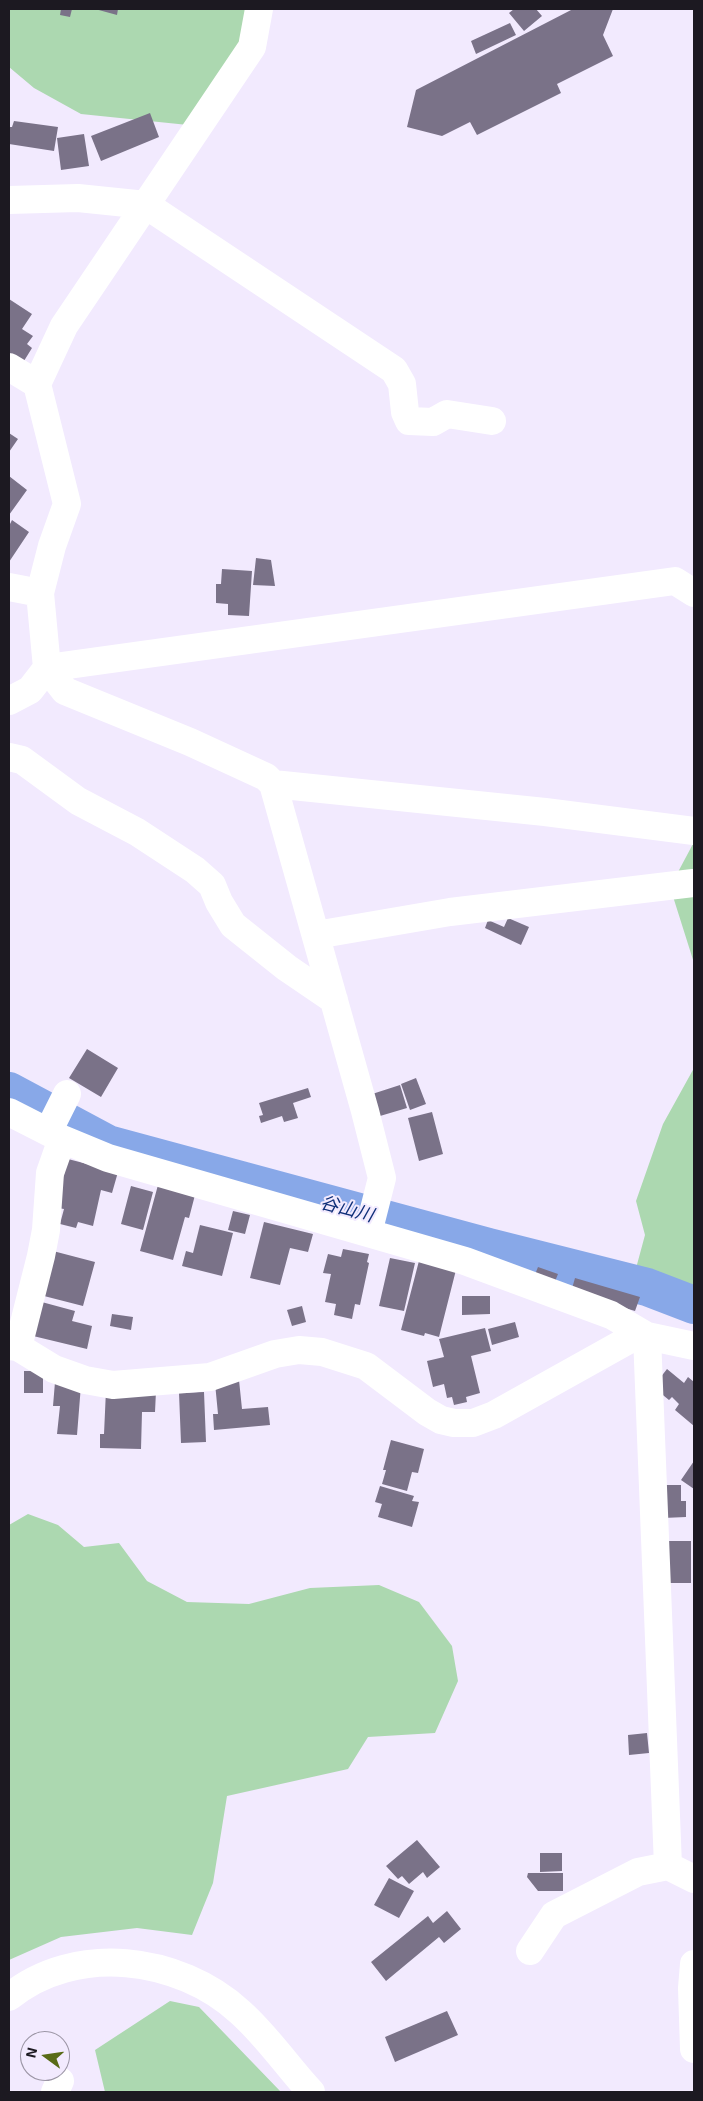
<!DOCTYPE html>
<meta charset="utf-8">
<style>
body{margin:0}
#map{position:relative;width:703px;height:2101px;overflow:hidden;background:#f2eafe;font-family:"Exo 2",sans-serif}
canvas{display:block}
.frame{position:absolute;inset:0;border:10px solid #1c1921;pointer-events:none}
.north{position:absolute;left:20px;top:2031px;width:50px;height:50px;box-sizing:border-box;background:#f2eafe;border:1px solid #9c96a6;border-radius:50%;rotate:284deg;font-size:14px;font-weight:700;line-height:20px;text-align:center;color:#1c1921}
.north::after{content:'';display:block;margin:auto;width:18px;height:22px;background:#596b17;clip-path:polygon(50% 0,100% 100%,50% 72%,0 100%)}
</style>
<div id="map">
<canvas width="703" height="2101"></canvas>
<div class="frame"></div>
<div class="north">N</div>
</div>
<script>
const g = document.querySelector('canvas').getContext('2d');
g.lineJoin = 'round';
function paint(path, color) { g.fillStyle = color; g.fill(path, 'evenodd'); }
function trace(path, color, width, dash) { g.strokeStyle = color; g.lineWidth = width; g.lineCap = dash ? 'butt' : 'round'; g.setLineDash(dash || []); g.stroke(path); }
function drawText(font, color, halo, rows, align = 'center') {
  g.font = font + ' "Exo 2","Noto Sans JP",sans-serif'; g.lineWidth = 4; g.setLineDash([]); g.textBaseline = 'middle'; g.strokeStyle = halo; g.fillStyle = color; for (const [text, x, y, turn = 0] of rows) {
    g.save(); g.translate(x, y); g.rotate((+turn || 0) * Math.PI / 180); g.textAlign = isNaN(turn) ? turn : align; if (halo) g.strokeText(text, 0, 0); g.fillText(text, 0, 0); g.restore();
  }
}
paint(new Path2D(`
 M9,9H250L242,45L188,125L81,114L34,88L9,67Z
 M694,842V963L670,887Z
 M694,1068V1291L635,1272L645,1235L636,1201L663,1124Z
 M28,1514L58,1525L84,1547L119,1543L147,1581L187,1602L249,1604L310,1588L379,1585L419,1602L452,1646L458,1681L435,1733L368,1737L348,1769L227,1796L213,1883L192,1935L137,1928L61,1937L9,1960V1525Z
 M170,2001L199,2007L281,2092H105L95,2050Z`), '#acd8b0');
trace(new Path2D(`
 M9,1091L108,1144L489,1247L647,1287L694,1305`), '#88a8e8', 38);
paint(new Path2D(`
 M61,9H72L70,17L60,15Z
 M95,9H118L117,15Z
 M514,9H536L542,16L524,31L509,13Z
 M573,9H613L603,35L613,56L557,84L561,93L477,135L470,122L442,136L407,127L416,90Z
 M510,23L516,35L476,54L471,41Z
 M150,113L159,137L101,161L91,136Z
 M14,121L58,127L54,151L9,144V127H12Z
 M84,134L89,166L61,170L57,138Z
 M9,299L32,314L22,329L33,336L27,344L32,348L19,369L9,363Z
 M9,433L18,439L9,452Z
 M9,476L27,490L9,515Z
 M12,520L29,532L9,562V526Z
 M256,558L271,560L275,586L253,585Z
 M222,569L252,571L249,616L228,615V604L216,603V584H221Z
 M508,918L529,927L521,945L485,928L488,920L504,927Z
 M87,1049L118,1068L101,1097L69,1078Z
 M416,1078L426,1104L410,1110L401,1084Z
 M400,1085L407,1108L380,1116L366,1096Z
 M308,1088L311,1097L293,1103L298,1118L284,1122L282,1116L261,1123L259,1116L263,1115L259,1103Z
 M432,1112L443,1154L419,1161L408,1118Z
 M68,1159L118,1172L112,1193L101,1190L93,1226L78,1222L76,1228L60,1224L64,1209L58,1208L60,1189Z
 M158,1185L195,1195L189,1218L185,1217L173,1260L140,1251Z
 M131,1186L153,1192L143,1230L121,1224Z
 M233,1211L250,1215L245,1234L228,1230Z
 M264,1222L313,1234L308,1252L290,1248L280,1285L250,1278Z
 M200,1225L233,1233L222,1276L182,1266L186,1251L193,1253Z
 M343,1249L369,1254L367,1262L369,1263L360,1305L355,1304L352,1319L334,1315L336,1304L325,1302L331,1274L323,1273L328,1254L341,1257Z
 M53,1251L95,1262L83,1306L44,1296Z
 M420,1257L457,1266L439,1337L425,1333L424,1336L401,1330Z
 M390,1258L415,1263L404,1311L379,1306Z
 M538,1267L558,1274L554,1284L534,1277Z
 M575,1278L640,1297L635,1311L571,1292Z
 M462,1296H490V1314L462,1315Z
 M38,1301L75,1311L72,1321L92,1326L87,1349L29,1335Z
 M302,1306L306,1322L292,1326L287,1310Z
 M112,1314L133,1317L131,1330L110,1326Z
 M515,1322L519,1337L492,1345L488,1329Z
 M485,1328L491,1351L471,1356L480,1393L466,1397L467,1402L454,1405L452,1397L447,1398L444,1384L433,1387L427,1361L444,1357L439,1339Z
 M667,1369L684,1383L688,1377L694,1382V1426L675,1410L679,1404L672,1397L669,1400L653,1387Z
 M24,1371H43V1393H24Z
 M239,1380L242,1409L268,1407L270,1425L214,1430L213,1414H218L215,1383Z
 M55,1382L81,1385L77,1435L57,1434L60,1406H53Z
 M106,1390L156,1391L155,1412H142L141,1449L100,1448V1434H104Z
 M204,1392L206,1442L181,1443L179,1393Z
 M391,1440L424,1449L418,1473L412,1472L407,1491L382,1484L386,1470H383Z
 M694,1461V1489L681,1480Z
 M662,1485H681V1501H686V1517L663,1518Z
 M380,1486L414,1496L412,1501L419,1502L412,1527L378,1517L382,1504L375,1502Z
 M661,1541H691V1583H670V1568H664Z
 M647,1733L649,1753L629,1755L628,1735Z
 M417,1840L440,1867L427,1878L423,1872L409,1884L402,1876L398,1879L386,1866Z
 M540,1853H562V1871L540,1872Z
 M528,1873H563V1891H538L527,1877Z
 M389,1878L414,1891L399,1918L374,1905Z
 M447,1911L461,1929L444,1943L439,1937L386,1981L371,1962L428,1916L433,1923Z
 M447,2011L458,2035L395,2062L385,2037Z`), '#7a7288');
trace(new Path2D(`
 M259,9L252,47L64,326L37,384L67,504L52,546L40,593L47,668L65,691L190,742L266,777L273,784L365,1111L382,1178L368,1233
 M9,200L78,198L146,205L394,370L402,384L405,412L409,421L433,422L447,414L492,421
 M9,367L37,384
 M9,587L40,593
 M9,701L30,690L47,668L675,581L694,593
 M9,757L22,760L78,801L137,832L195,870L212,885L219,902L233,925L287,968L334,1000
 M273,784L545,812L694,831
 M316,935L450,912L693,883
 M9,1112L62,1139L108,1158L465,1261L611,1315L647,1336L694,1346
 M48,1132L67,1094
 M647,1336L668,1866L694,1879
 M9,1346L18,1347L54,1369L85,1380L113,1385L210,1377L275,1354L299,1350L322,1352L366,1366L427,1412L441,1420L454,1423H473L494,1415L641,1333
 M18,1347L41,1256L46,1230L50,1173L62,1139
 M530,1951L554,1915L638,1872L668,1866
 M694,1964L692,1988L694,2049
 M9,1997C75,1943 179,1956 240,2012C267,2036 287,2066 311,2092
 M55,2092L60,2081`), '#fff', 28);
drawText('italic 18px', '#103079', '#f2eafe', [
 ["谷山川",347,1209,15]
]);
</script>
